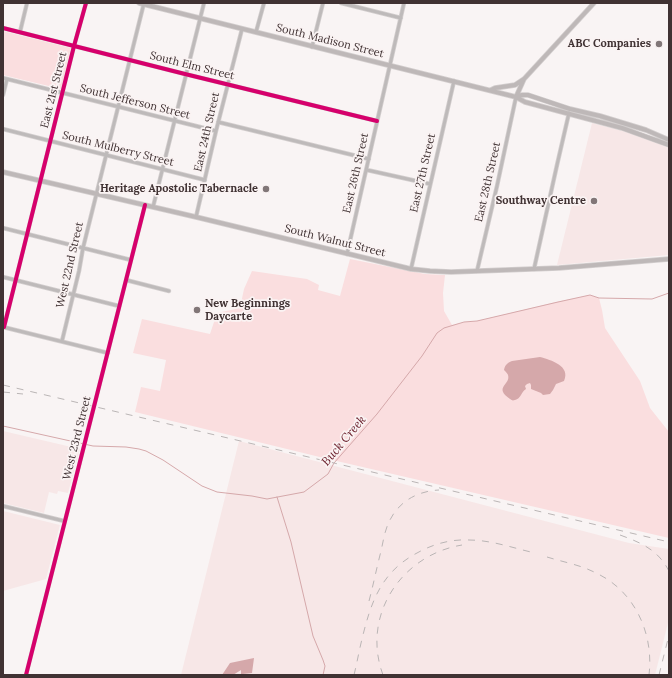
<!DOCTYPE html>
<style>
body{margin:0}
#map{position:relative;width:672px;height:678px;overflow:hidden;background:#f9f4f4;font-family:Lora,serif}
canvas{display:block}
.frame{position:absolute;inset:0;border:4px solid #403233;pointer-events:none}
</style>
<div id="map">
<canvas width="672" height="678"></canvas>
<div class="frame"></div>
</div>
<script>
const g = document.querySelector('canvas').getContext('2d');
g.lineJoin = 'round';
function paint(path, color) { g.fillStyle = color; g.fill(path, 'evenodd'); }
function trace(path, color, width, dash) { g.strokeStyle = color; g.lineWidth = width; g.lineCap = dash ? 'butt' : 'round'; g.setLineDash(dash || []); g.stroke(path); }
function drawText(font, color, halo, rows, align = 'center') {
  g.font = font + ' Lora,serif'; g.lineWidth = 3.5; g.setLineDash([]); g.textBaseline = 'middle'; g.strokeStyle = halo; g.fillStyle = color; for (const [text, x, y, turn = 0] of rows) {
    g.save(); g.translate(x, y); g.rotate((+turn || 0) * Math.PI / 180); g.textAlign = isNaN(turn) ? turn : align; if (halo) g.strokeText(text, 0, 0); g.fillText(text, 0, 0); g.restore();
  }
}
paint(new Path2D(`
 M592,123L627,132L651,140L669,148V255L557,265Z
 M3,431L80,449L68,493L58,491L57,494L49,492L44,513L3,503Z
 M239,441L629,543L669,549V619L655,675H181Z
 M3,511L60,525L46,579L3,591Z`), '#f7e7e7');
paint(new Path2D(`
 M3,31L71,48L61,89L3,75Z
 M350,259L425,274L445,275L443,293L444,311L452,325L464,322L477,321L556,302L590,295L599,298L602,310L605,328L640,381L650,408L669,432V538L328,459L135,412L141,387L160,391L166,360L133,353L142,319L210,334L217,313L240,308L244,289L252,271L307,279L319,285L318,290L340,296Z`), '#fadedf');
paint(new Path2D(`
 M540,357C551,360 571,366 564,381L556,384L553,390L550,394L543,395L541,393L531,389V385L530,383L527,384L525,386L526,389C521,392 521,399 515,400C512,401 512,400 510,399C493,387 511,385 508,375C508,374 505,371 504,370C505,365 507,363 512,361Z
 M254,658L252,673L243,674H241V670L233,675H222L230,663Z`), '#d5a8aa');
trace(new Path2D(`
 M3,426L93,446L126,447L139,449L146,451L163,460L202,486L217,492L252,496L267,499L304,492L328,474L334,463L377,414L422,356L437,333L444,328L464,322L477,321L558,302L590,295L599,298L652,299L669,293
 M277,497L291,542L313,636L323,660L325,666L323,675`), '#d5a8aa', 1);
const street = new Path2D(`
 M341,3L401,18
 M3,28L185,74L377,121
 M20,32L27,3
 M256,32L264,3
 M312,47L323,3
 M3,78L216,131
 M3,95L7,79
 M218,122L369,159
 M3,129L205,180
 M367,170L430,184
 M153,207L204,3
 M196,217L216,131L242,29
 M3,228L131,260
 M347,254L404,3
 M411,269L454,81
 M534,269L557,165L569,113
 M477,271L497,186L516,97
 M3,277L119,306
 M126,280L169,291
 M3,327L108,353
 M4,327L74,46L86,3
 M62,341L79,271L83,248L144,3
 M3,506L64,521
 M26,675C66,519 105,362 145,205`);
const secondary = new Path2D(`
 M139,3L516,97L525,102L622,128L669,145
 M491,90L495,88L515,85L524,79
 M516,97L522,95H528L570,109L600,116L646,130L669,140
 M516,97L524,79L594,3
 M3,172L196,217L411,269L430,271L451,272L559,268L669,259`);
trace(street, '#d3cece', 4.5);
trace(secondary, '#d3cece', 5.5);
trace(street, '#bebaba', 3);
trace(secondary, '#beb8b8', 4);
trace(new Path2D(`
 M3,385L669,542
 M3,392L23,394
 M620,535C642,543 658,550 669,571
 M547,557C563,562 581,565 596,573C635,591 654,634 649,675
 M369,601C373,586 376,571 380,555C383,544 384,532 389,522C398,502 417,491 439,490
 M354,675C357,663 359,651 362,639C371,602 381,572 417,553C433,544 451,539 469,540C491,540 513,548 535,553
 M383,675C361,616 401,555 462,545
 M659,675L669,635`), '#bab5b5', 1, [7, 7]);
trace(new Path2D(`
 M3,28L185,74L377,121
 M4,327L74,46L86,3
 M26,675C66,519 105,362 145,205`), '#d6006c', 4);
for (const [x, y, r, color] of [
 [659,44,4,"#817677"],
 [266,189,4,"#817677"],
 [594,201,4,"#817677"],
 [197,310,4,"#817677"]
]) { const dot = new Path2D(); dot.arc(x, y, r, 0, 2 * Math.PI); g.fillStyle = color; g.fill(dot); trace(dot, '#faf3f3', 1.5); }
drawText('11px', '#403233', '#faf3f3', [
 ["South Madison Street",330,41,14],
 ["South Elm Street",192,66,14],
 ["East 21st Street",54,90,-76],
 ["South Jefferson Street",135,102,14],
 ["East 24th Street",207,132,-77],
 ["South Mulberry Street",118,149,14],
 ["East 26th Street",356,173,-77],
 ["East 27th Street",423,173,-77],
 ["East 28th Street",488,182,-77],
 ["South Walnut Street",335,241,14],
 ["West 22nd Street",70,265,-77],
 ["West 23rd Street",77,438,-76]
]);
drawText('bold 11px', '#403233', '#faf3f3', [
 ["ABC Companies",651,44],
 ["Heritage Apostolic Tabernacle",258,189],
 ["Southway Centre",586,201],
 ["New Beginnings",205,304,"left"],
 ["Daycarte",205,317,"left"]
], 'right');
drawText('italic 12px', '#6b202c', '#faf3f3', [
 ["Buck Creek",344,441,-50]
]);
</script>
